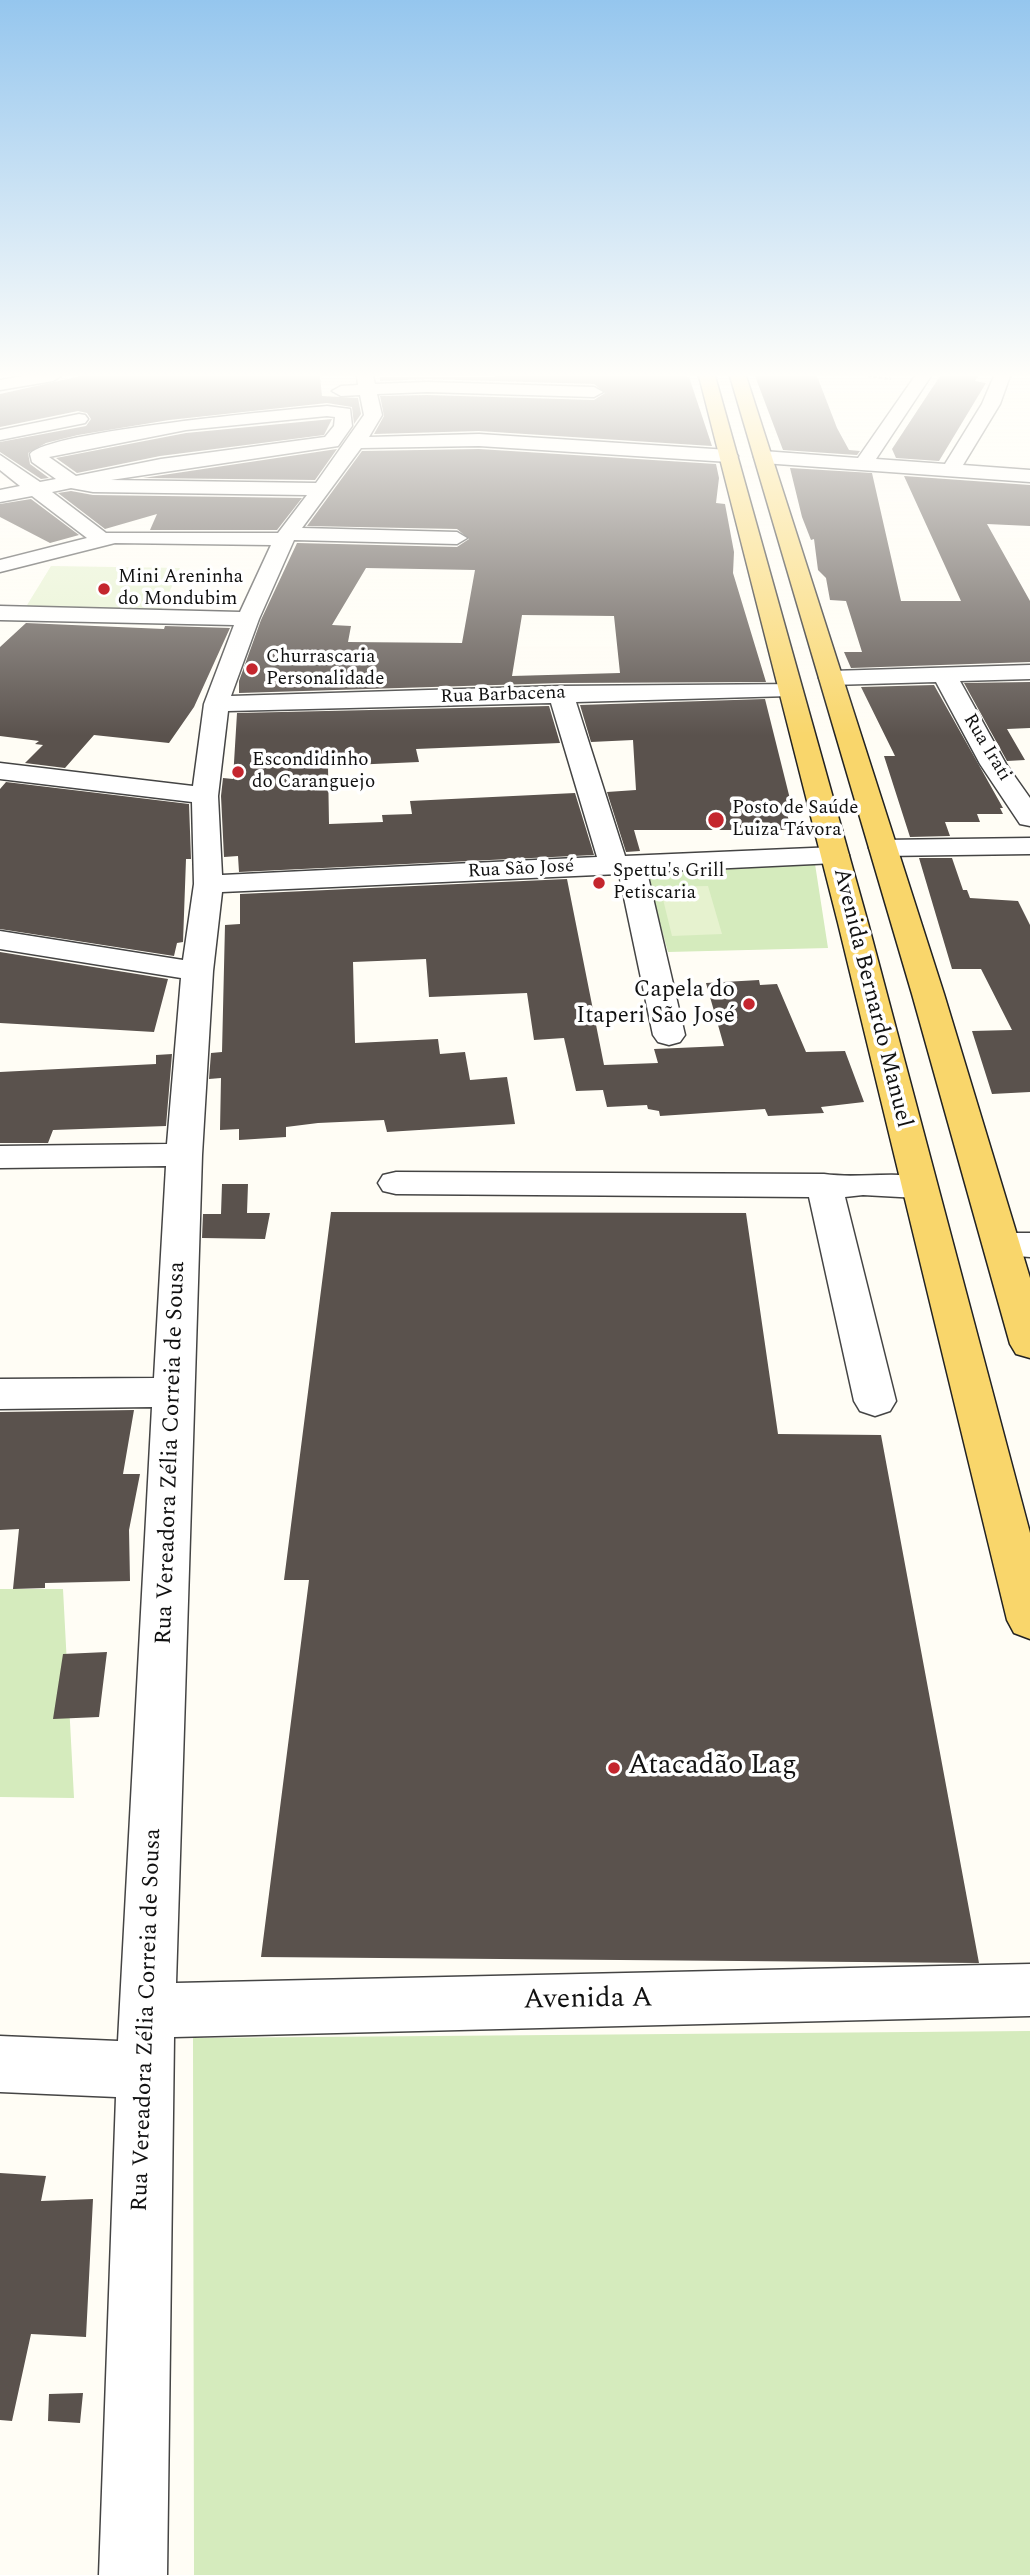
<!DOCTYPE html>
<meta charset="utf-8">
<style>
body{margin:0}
canvas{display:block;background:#fffdf5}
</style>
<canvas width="1030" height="2575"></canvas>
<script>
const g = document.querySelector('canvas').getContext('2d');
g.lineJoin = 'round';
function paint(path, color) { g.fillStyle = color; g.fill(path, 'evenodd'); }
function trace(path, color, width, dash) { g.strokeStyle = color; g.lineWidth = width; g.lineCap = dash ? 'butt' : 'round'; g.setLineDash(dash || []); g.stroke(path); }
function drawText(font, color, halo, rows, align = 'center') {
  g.font = font + ' Spectral,serif'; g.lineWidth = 7; g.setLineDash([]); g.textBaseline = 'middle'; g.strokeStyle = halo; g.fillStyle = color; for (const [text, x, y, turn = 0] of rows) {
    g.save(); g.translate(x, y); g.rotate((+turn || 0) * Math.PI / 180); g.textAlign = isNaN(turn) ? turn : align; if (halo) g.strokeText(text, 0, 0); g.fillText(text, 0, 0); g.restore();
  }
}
paint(new Path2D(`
 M815,864L828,948L668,952L647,877L650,874Z
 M0,1589H63L74,1798L0,1797Z
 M1030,2031V2575H194L193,2038Z`), '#d5ebbd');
paint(new Path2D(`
 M51,566L180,568L160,613L24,610Z
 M708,886L722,934L672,936L660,887Z`), '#e6f2cf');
paint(new Path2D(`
 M81,376H320L322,396L358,398L361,414L354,424L352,407L327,403L169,420L78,435L46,443L28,453L30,464L49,478L41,479L0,452V442L86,426L91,419L87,413L78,411L0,427V394Z
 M685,376L689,377L712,446L479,431L374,434L384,416L380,396L427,395L594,400L605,393L594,384L427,379L380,381V377Z
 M755,376H817L837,428L849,450L860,451L857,455L783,450Z
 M940,376H978L975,381L986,383L939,461L896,458L892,449Z
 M332,419L324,435L160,456L77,473L56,458L186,433Z
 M337,449L315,480L143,478Z
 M479,449L716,464L719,478L716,503L725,504L734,552L733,573L766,682L560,683L239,693V681L261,620L297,543L457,547L469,539L457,529L307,526L362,451ZM366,568L475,570L462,643L348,642L351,626L332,625ZM522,615L614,616L620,673L512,676Z
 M790,468L872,473L901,601H961L904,476L1030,485V526L987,524L1030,601V662L851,668L844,652H862L846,601L830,600L826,578L818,570L814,539L811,540L802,517Z
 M71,491L93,495L302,498L277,530H150L157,514L105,529L58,493Z
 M31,499L79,535L50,543L0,517V504Z
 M26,623L164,629L165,626L230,628L194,707L169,743L94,735L65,768L25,763L43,745L35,744L39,741L0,736V647Z
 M1030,682V728L1007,729L1025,760L1007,761L964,683Z
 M934,685L1003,808H1000L1003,814H977L980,822H945L950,836L910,837L884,756H895L861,687Z
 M765,699L793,811H786L792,830H634L640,851L626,852L607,792L636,790L633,740L591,742L580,705Z
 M549,706L560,743L416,749L419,762L328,766L329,824L383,822L382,815L412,814L410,801L575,793L594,855L239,872L238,856L224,857L221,796L223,778L233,779L237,713Z
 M6,782L189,804L191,859H186L183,942L177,943L174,956L0,929V789Z
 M919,858H952L963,890H967L970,898L1018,901L1030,925V1092L992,1094L972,1031L1012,1030L981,969H952Z
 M567,879L604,1065L658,1063L654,1049L724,1046L706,983L759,980L760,985L777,984L806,1052L845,1051L864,1102L821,1107L824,1113L768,1116L765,1109L660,1116L659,1111L648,1109L647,1105L607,1107L603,1090L576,1091L564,1038L534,1040L527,993L429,997L426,959L353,962L355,1043L438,1039L440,1054L465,1052L470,1080L507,1077L515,1124L387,1132L384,1120L318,1123L286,1127V1137L239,1140V1129L220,1130L221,1078L209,1079L211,1053L222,1052L225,925L240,924V894Z
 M0,952L168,979L154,1032L0,1023Z
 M172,1054L166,1126L53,1130L48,1143H0V1072L156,1064V1055Z
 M222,1184H248L247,1213H270L265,1239L202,1238L203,1214H221Z
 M331,1212L746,1213L778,1434L881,1435L979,1963L261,1957L309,1580H284Z
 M134,1410L123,1474H140L129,1530L130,1581L45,1583V1588L13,1589L19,1529L0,1530V1412Z
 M107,1652L99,1717L53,1719L63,1654Z
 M0,2173L46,2176L41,2201L93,2199L86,2337L31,2334L12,2421L0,2420Z
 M83,2393L80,2423L48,2421L49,2394Z`), '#5a524d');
const minor = new Path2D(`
 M23,376H61L53,381L0,390V380Z
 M357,376H373L375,384L427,382L594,387L603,392L594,397L427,392L377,394L382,415L369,437L479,434L729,450L738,456L729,462L479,446L361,448L302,528L457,532L467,538L457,544L294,540L259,619L231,696L560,686L799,684L802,689L799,694L790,696L576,702L625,856L835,847L845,849L849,855L845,861L835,863L647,872L685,1035L680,1042L669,1045L658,1042L653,1035L619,874L222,892L213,971L202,1155L176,1983L1030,1964V2016L174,2037L167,2575H99L116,2097L0,2092V2036L118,2041L152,1407L0,1409V1379L154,1378L166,1166L0,1168V1146L167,1144L181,978L0,949V931L183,960L194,884L192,802L0,779V763L193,786L204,704L234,625L0,620V606L240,612L271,545L115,543L0,572V560L87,538L32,496L0,502V490L20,486L0,470V455L40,482L56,479L32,462L30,454C48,431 285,410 327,406L350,409L352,426L338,446L111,480L316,483L364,415L360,395L341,396L332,391L341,386L358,385ZM327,416L335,417L334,426L325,437L161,459L76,476L49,457L186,430ZM71,488L93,492L307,495L278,533H106L52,492ZM551,703L597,857L222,875L218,796L228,711Z
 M915,376H931L876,459L945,464L982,404L994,376H1010L1000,404L963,465L1030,470V482L763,463L754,457L763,451L858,458Z
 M79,414L85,415L88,419L85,423L0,440V430Z
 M1030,665V679L960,681L1006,764L1030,798V826L1020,824L980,764L936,682L831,685L822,683L819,678L822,673L831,671Z
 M1030,838V854L883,856L873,854L869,848L873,842L883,840Z
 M396,1172L824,1174C859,1179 896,1170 931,1179L936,1187L931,1195L918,1198L863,1195L845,1197L896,1401L890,1411L875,1416L860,1411L854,1401L809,1197L396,1194L383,1191L378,1183L383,1175Z
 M1002,1233H1030V1257L989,1254L983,1245L989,1236Z`);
const major = new Path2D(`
 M699,376H715L868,923L1030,1533V1639L1014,1633L1007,1620L838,923Z
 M730,376H746L944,994L1030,1278V1358L1016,1354L1010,1344L912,994Z`);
trace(minor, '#444', 3);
trace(major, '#222', 3);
trace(new Path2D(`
 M868,376L891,379`), '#333', 2, [3.5, 2]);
paint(minor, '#fff');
paint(major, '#f9d66b');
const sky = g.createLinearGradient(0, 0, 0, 736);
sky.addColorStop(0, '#95c6ee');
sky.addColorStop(0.51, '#fffefa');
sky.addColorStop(1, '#fffefa00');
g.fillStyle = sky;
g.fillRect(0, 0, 1030, 736);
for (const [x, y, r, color] of [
 [104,589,7,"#c4262e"],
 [252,669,7,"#c4262e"],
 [238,772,7,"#c4262e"],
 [716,820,9,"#c4262e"],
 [599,883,7,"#c4262e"],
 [749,1004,7,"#c4262e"],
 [614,1768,7,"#c4262e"]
]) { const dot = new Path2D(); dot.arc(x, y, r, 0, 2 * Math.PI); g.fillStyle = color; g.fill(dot); trace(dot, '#fff', 2.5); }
drawText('19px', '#111', '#fff', [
 ["Mini Areninha",118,578],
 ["do Mondubim",118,600],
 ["Churrascaria",266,658],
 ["Personalidade",266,680],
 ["Escondidinho",252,761],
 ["do Caranguejo",252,783],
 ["Posto de Saúde",732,809],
 ["Luiza Távora",732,831],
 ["Spettu's Grill",613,872],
 ["Petiscaria",613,894]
], 'left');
drawText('19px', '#111', '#fff', [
 ["Rua Barbacena",503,696,-2],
 ["Rua Irati",986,748,59],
 ["Rua São José",521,870,-3]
]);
drawText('23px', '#111', '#fff', [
 ["Capela do",735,991],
 ["Itaperi São José",735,1017]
], 'right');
drawText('23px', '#111', '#fff', [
 ["Avenida Bernardo Manuel",871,998,76],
 ["Rua Vereadora Zélia Correia de Sousa",172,1453,-88],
 ["Rua Vereadora Zélia Correia de Sousa",148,2020,-88]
]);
drawText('28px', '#111', '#fff', [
 ["Atacadão Lag",628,1768]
], 'left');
drawText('28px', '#111', '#fff', [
 ["Avenida A",588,2001,-1]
]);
</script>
